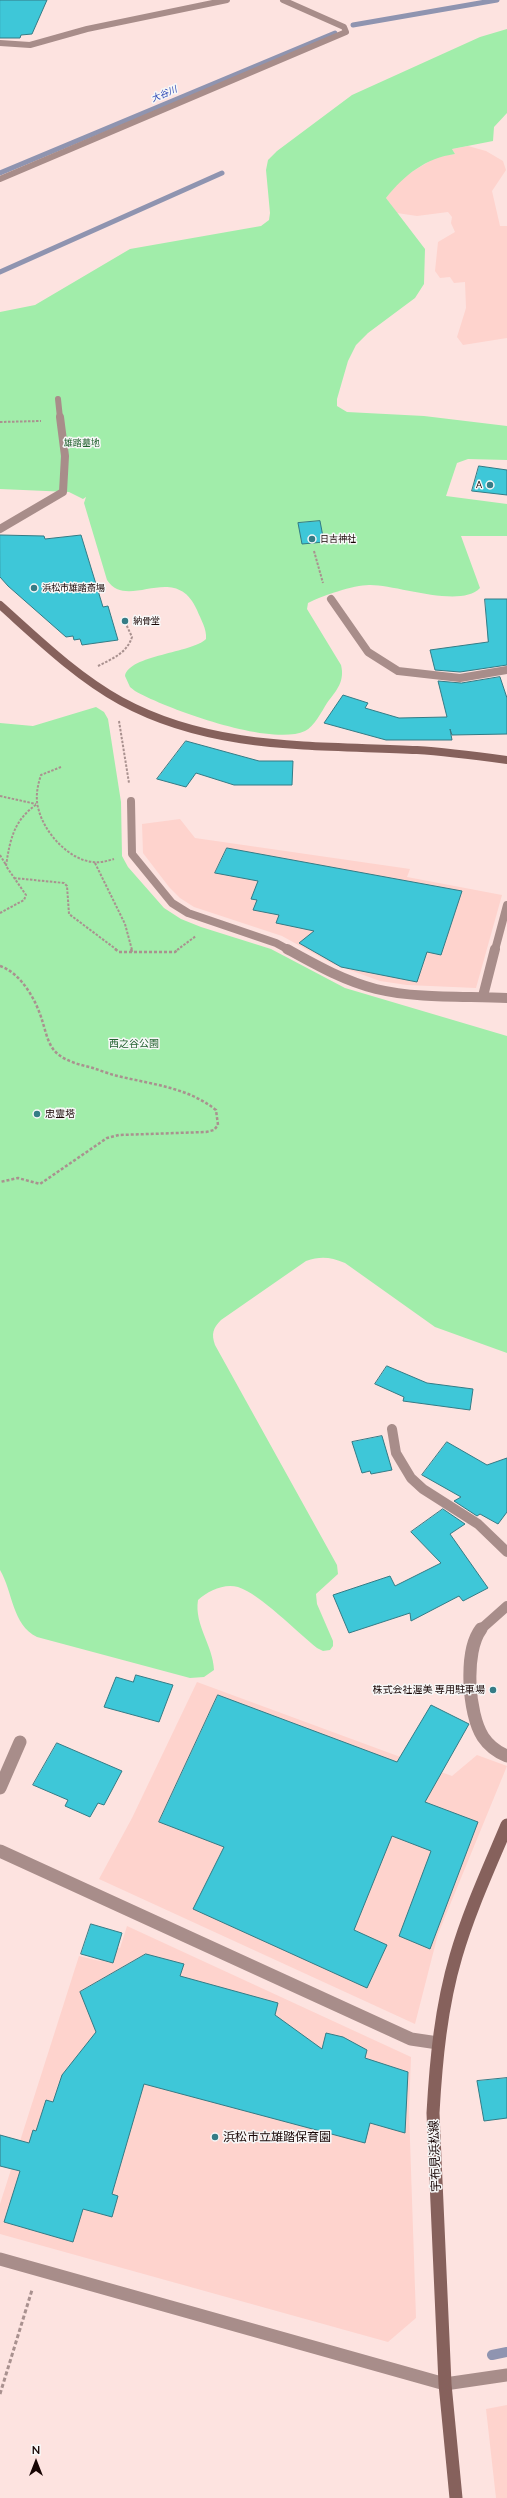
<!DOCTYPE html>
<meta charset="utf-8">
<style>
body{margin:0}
#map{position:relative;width:507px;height:2498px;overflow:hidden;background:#fde3e0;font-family:Lato,sans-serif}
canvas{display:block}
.north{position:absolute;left:16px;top:2442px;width:40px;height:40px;-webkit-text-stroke:3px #f7f7f7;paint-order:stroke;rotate:0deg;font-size:11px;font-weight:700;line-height:16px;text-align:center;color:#180504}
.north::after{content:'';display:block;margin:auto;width:14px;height:18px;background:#180504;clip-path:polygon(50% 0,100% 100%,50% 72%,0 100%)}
</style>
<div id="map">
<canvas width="507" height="2498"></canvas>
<div class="north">N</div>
</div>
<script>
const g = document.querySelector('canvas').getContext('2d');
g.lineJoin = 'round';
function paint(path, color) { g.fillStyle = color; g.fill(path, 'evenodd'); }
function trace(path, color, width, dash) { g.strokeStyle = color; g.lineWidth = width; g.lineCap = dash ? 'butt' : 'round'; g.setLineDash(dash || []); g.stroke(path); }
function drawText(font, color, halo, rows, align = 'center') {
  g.font = font + ' Lato,"Noto Sans JP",sans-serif'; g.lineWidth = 3; g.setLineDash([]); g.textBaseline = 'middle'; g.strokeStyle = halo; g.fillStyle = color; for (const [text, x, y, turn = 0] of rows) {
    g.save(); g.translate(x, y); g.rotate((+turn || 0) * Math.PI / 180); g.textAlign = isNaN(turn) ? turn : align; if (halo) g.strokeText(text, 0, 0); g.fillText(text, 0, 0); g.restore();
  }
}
paint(new Path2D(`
 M468,146L486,151L503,161L506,170L492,191L500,226H507V338L463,345L457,337L466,308L465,282L454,283L450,277L440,278L435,271L438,242L455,232L451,223L452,217L448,212L417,216L397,213L386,198L400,179L438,156L455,154L452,149Z
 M180,819L195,838L410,869L407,877L502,895L476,988L407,985L380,981L333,964L282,936L194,907L180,898L169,887L143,853L142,824Z
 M197,1682L452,1776L477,1755L507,1766L438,1934L415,2024L99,1879L132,1818Z
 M127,1926L411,2057L409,2111L416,2318L388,2342L0,2234V2204L79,1956L100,1961L105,1945L120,1948Z
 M507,2405V2498H496L486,2409Z`), '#fed3cd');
paint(new Path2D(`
 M507,29V113L494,127L493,141L452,149L455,154C426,158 404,175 386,198L425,249L424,284L415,298L368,333L356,345L348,361L337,399V406L347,412L424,416L507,426V460L468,459L457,463L446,496L507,504V536H461L480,588C460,609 395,584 369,585C354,585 321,596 308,603L307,609L341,665C345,681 337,690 327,703C322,711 314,727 305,731C271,747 167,709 135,691L130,687L125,676C129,655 192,653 206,639C207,629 201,620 197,610C175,560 128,612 107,580L84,503L86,497L83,499L69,492L0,489V312L35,305L130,249L261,226L269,220L270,213L266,170L268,160L277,151L352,95L480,37Z
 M96,707L104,712L108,719L121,802L122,856L128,867L164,908L181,919L201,927L271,949L345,988L507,1036V1353L435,1327L345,1263C330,1257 321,1256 306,1261L221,1320C213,1328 211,1334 215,1345L337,1565L338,1574L316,1594L317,1604L333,1641V1646L330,1650L323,1651L317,1648C297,1632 260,1594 238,1587C224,1583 208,1591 198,1600C194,1625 213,1645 214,1670L204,1677L190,1678L37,1637C12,1625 13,1592 0,1570V723L33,726Z`), '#a1edaa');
trace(new Path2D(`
 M353,25L497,0
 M0,173L335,33
 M0,272L222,173`), '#8f94b0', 5);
trace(new Path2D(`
 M492,2355L507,2352`), '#8f94b0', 10);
const building = new Path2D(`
 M0,0H47L32,34L21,35L20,38H0Z
 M479,466L507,470V495L472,491Z
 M320,521L324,542L302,544L298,523Z
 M0,535L44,536L45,539L81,535L103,607L108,606L118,640L82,645L80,639L74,640L73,636L66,637L8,586L0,577Z
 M485,599H507V665L460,672L435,670L430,650L488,642Z
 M500,677L507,698V734L452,735L450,729L452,740H386L324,723L343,695L368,703L365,708L399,718L447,717L438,681L461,683Z
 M186,741L259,761H293L292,785H234L196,773L186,787L157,779Z
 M227,848L462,891L441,955L427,952L417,982L341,967L299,943L314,931L276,923L279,915L253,910L257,900L251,899L258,881L215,873Z
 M387,1366L427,1383L473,1389L470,1410L403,1401L404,1397L375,1384Z
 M382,1436L392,1470L371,1474L370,1471L362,1473L352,1442Z
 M447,1442L487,1465L507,1458V1512L498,1524L480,1514L477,1516L454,1501L461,1497L422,1475Z
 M443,1509L465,1524L450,1534L488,1588L463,1601L459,1596L411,1621L410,1613L349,1633L333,1595L390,1576L395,1586L441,1563L411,1532Z
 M136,1675L173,1685L159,1722L104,1707L116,1677L133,1682Z
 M218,1695L397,1762L431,1705L469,1724L425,1802L478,1822L430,1949L399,1936L431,1851L392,1836L354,1930L387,1945L367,1988L193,1909L224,1847L159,1822Z
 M57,1743L122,1771L104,1805L98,1803L90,1817L65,1806L68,1800L33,1785Z
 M91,1924L122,1933L113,1963L81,1954Z
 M146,1954L184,1964L180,1976L278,2003L275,2015L322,2049L326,2033L343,2037L367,2050L365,2058L408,2072L405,2133L370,2123L365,2143L144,2084L112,2194L118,2196L112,2217L83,2209L73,2242L4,2222L20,2171L0,2166V2135L29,2143L33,2130L36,2131L46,2100L53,2102L62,2075L96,2032L80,1992Z
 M507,2078V2118L484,2121L477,2081Z`);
paint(building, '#3ec7d8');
trace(building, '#347b85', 1);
trace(new Path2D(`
 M0,422L41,421
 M314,551L323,583
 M98,666C112,659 127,653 132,637L126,624
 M119,721L129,783
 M61,767L41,775C37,787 35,799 39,811C45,833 69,860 93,862C100,863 107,861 114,859
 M0,796L36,804
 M0,855L6,865
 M95,863L125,924L132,950
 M14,878L64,883L67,886L69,914L117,950
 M0,913L24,900L26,895L6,866C10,839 14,820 37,804
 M177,950L196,936`), '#a9918f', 2, [2.5, 1.5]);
trace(new Path2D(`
 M115,949L119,952H175L179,949
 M131,949L132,952
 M0,966C21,973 36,1000 42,1020C46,1032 48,1047 59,1055C68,1062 81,1065 93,1068C102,1071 112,1075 122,1077C156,1085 188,1088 216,1110L218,1125L214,1130L206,1132L119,1135L107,1138L40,1184L18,1178L0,1182`), '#a9918f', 2.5, [3, 2]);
trace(new Path2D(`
 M0,2394L32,2290`), '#a9918f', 3, [4, 2.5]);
trace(new Path2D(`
 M58,399L60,418`), '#a88d8a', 6);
trace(new Path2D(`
 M0,529L63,492L65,456L60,417`), '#a88d8a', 8);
trace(new Path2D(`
 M0,1788L20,1742`), '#a88d8a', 13);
trace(new Path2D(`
 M0,43L30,45L87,29L227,0
 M0,179L346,32L344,27L283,0`), '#a88d8a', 6);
trace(new Path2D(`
 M331,599L368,652L398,671L460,678L507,670
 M131,801L132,854L172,903L188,913L276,943L289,950
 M495,950L507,905`), '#a88d8a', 8);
trace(new Path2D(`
 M287,949C316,965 344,981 376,989C418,999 465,996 507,998
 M483,996L495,949
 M392,1429L396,1453L411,1478L423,1489L478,1524L507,1552
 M480,1630L507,1606`), '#a88d8a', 10);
trace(new Path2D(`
 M481,1629C464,1651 468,1714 483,1737C489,1746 497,1752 507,1756
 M0,1851L411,2039L438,2043
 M0,2259L445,2384L507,2375`), '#a88d8a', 13);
trace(new Path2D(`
 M0,605C38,639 76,676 121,701C213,751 315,745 417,750C447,752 477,756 507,760`), '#86615c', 8);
trace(new Path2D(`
 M456,2498L445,2384L433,2113C436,2060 441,2007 456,1956C469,1911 489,1868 507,1825`), '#86615c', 13);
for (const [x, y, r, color] of [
 [490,485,4,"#357c86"],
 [312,539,4,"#357c86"],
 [34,588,4,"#357c86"],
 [125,621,4,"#357c86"],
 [37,1114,4,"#357c86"],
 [493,1690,4,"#357c86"],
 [215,2137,4,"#357c86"]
]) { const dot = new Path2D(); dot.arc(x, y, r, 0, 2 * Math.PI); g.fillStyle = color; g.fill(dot); trace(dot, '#f7f7f7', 1.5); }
drawText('italic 9px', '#2c48b5', '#f7f7f7', [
 ["大谷川",164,94,-23]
]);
drawText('9px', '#21612e', '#f7f7f7', [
 ["雄踏墓地",82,443]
]);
drawText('9px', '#180504', '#f7f7f7', [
 ["A",482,485,"right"],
 ["日吉神社",320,539],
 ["浜松市雄踏斎場",42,588],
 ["納骨堂",133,621]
], 'left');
drawText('10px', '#21612e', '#f7f7f7', [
 ["西之谷公園",134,1044]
]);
drawText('10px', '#180504', '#f7f7f7', [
 ["忠霊塔",45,1114],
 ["株式会社渥美 専用駐車場",485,1690,"right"]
], 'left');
drawText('12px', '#180504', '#f7f7f7', [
 ["浜松市立雄踏保育園",223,2137]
], 'left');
drawText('12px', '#180504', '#f7f7f7', [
 ["宇布見浜松線",435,2156,-92]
]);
</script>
